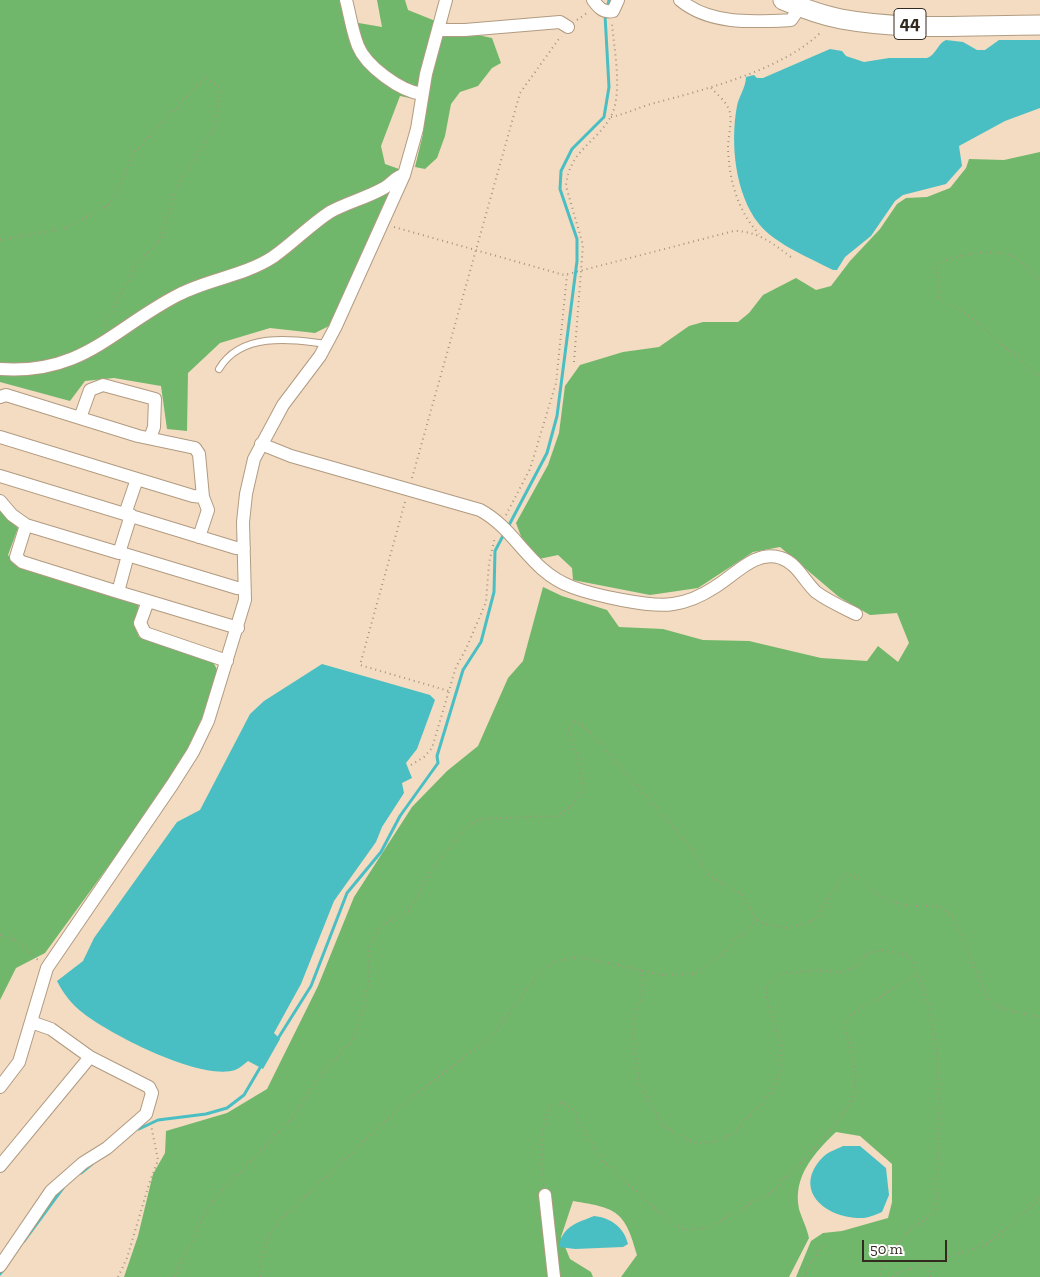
<!DOCTYPE html>
<style>
body{margin:0}
#map{position:relative;width:1040px;height:1277px;overflow:hidden;background:#f3dcc1;font-family:"Zilla Slab",serif}
canvas{display:block}
.scale{position:absolute;left:862px;top:1240px;width:85px;height:22px;box-sizing:border-box;border:2px solid #32291f;border-top:0;padding-left:6px;font-size:15px;line-height:18px;white-space:nowrap;color:#32291f;-webkit-text-stroke:4px #fff;paint-order:stroke}
</style>
<div id="map">
<canvas width="1040" height="1277"></canvas>
<div class="scale">50 m</div>
</div>
<script>
const g = document.querySelector('canvas').getContext('2d');
g.lineJoin = 'round';
function paint(path, color) { g.fillStyle = color; g.fill(path, 'evenodd'); }
function trace(path, color, width, dash) { g.strokeStyle = color; g.lineWidth = width; g.lineCap = dash ? 'butt' : 'round'; g.setLineDash(dash || []); g.stroke(path); }
function drawText(font, color, halo, rows, align = 'center') {
  g.font = font + ' "Zilla Slab",serif'; g.lineWidth = 4.5; g.setLineDash([]); g.textBaseline = 'middle'; g.strokeStyle = halo; g.fillStyle = color; for (const [text, x, y, turn = 0] of rows) {
    g.save(); g.translate(x, y); g.rotate((+turn || 0) * Math.PI / 180); g.textAlign = isNaN(turn) ? turn : align; if (halo) g.strokeText(text, 0, 0); g.fillText(text, 0, 0); g.restore();
  }
}
paint(new Path2D(`
 M0,0H341L347,21L382,27L377,0H405L408,10L433,20L465,26L473,34L492,38L501,63L492,68L478,86L460,92L451,104L445,136L437,158L425,169L415,167L423,134V108L415,99L400,96L381,146L385,164L399,169L333,324L315,333L270,328L220,343L188,373L187,431L167,429L161,386L114,378L85,381L70,401L0,382Z
 M1040,152V1277H796L811,1241L823,1233L842,1231L888,1218L892,1202V1164L860,1136L836,1132C815,1152 792,1177 799,1209C802,1219 807,1228 809,1238L789,1277H621L637,1255C625,1211 617,1208 573,1201L561,1237L570,1259L591,1272L593,1277H124L138,1236L153,1174L165,1153L166,1131L227,1113L267,1089L318,986L354,897L412,807L447,771L478,746L508,678L523,661L543,587L562,596L607,610L619,627L663,629L703,640L749,641L821,658L867,661L878,646L898,662L909,643L897,613L870,615L839,597L780,547L753,552L698,588L650,595L573,580L572,568L558,555L539,559L522,539L516,523L548,465L559,433L565,386L580,365L623,352L659,347L689,326L703,322H738L749,313L763,295L796,278L816,290L831,286L850,261L880,229L897,204L906,198L927,197L950,188L966,168L969,159L1004,160Z
 M0,508L18,528L8,555L13,563L139,604L134,625L139,637L213,662L220,675L188,751L129,838L45,953L16,968L0,1000Z`), '#70b76b');
paint(new Path2D(`
 M946,40L963,42L977,50H985L999,40H1040V108L1005,121L959,146L962,166L946,184L903,195L895,201L871,236L845,257L837,270H833C810,258 775,244 759,224C735,194 730,143 737,106C739,96 746,87 746,77L754,75L757,78H763L830,49L842,51L846,56L864,62L889,58H927C936,55 937,44 946,40Z
 M322,664L430,695L435,700L417,749L406,763L412,778L402,783L404,793L382,827L376,842L334,901L301,984L274,1033L280,1039L263,1069L248,1061C244,1064 240,1068 235,1070C201,1081 111,1035 83,1013C72,1005 63,993 57,981L83,961L94,938L177,822L200,810L250,714L264,701Z
 M843,1146H860L886,1168L889,1195L882,1212C877,1214 870,1217 864,1218C828,1220 790,1191 823,1157C828,1152 837,1149 843,1146Z
 M594,1216C611,1218 624,1227 628,1244L623,1247L575,1249L559,1247C562,1226 577,1223 594,1216Z`), '#4abfc3');
trace(new Path2D(`
 M607,9L609,0
 M508,527L547,453L557,416L577,261V239L560,189L561,171L572,149L604,117L609,87L605,15
 M277,1040L311,986L347,893L381,852L400,816L438,763L437,756L463,670L481,642L494,592L495,551L505,532
 M139,1129L158,1120L206,1114L227,1108L244,1095L261,1066
 M81,1173L92,1164
 M24,1241L63,1188
 M0,1274L4,1269`), '#4abfc3', 3);
const lane = new Path2D(`
 M219,369C241,332 290,339 327,344`);
const street = new Path2D(`
 M346,0C350,15 352,31 358,46C366,66 400,91 422,94
 M593,0C598,7 603,13 613,11L618,0
 M680,0C710,25 753,22 791,20L800,7
 M439,30H465L560,22L568,27
 M0,369C83,375 112,329 178,295C208,279 244,276 273,257C293,243 310,225 330,212C346,203 366,198 382,189C391,185 394,177 404,175
 M0,397L6,395L80,418L90,390L103,385L155,399L154,427L150,438
 M80,418L138,436L195,448L199,454L203,497L193,496L137,479
 M0,437L137,479L125,514
 M261,444L291,456L480,510C517,530 529,571 572,587C593,595 651,608 673,604C687,602 703,595 715,587C735,575 756,549 781,558C797,563 804,581 816,592C828,601 842,607 856,614
 M0,476L236,548H244
 M0,501L12,515L26,525L119,553L131,515
 M26,525L16,557L22,562L118,592
 M199,537L208,510L203,497
 M121,553L237,588H244
 M128,555L118,592L238,628
 M148,601L140,623L145,633L227,661
 M0,1087L19,1062L47,968L172,785L193,752L208,721L245,600L243,522L246,494L254,459L283,405L320,356L335,328L404,175L417,129L426,74L446,0
 M0,1166L90,1057
 M545,1195L554,1277
 M0,1266L51,1191L83,1163L107,1148L146,1114L152,1093L149,1087L90,1057L51,1029L31,1022`);
const primary = new Path2D(`
 M783,0C802,8 821,15 841,19C906,31 975,25 1040,25`);
trace(lane, '#b19b81', 8);
trace(street, '#b19b81', 14);
trace(primary, '#b19b81', 21);
trace(new Path2D(`
 M577,20L587,13
 M711,88C718,95 728,103 730,113C732,124 728,137 728,148C729,179 737,210 759,234
 M611,117C626,114 637,108 651,104C703,90 784,70 822,31
 M394,227L564,275L734,231C758,231 772,243 791,257
 M0,240L66,228L110,204L135,151L206,76L220,89L216,125L176,188L160,240L136,265L103,328
 M1040,282C1032,273 1025,263 1015,257C996,247 952,255 935,265L939,282V297C976,319 1007,349 1040,377
 M574,362L583,245L566,186C569,150 597,143 611,116C623,94 614,48 612,24
 M412,478L520,93L561,36
 M405,502L360,665L449,691
 M506,515L530,469L556,383L567,275
 M411,765L424,757L432,748L456,667L466,649L486,602L489,563L495,537
 M0,935L18,941L39,961
 M641,970L643,992L636,1010L633,1038L639,1083L663,1126L695,1143L713,1142L733,1134L772,1091L781,1069L780,1041L767,1000V985L785,973L818,970L841,972L855,968L867,953L882,950L910,956C950,1035 938,1127 936,1213L913,1227L886,1255L879,1277
 M544,1185C541,1160 539,1129 550,1107L562,1102L575,1111L578,1122L603,1161L670,1222L685,1230L709,1227L773,1191L817,1146L850,1105L855,1088V1068L844,1023L853,1014L918,973
 M118,1277L127,1258L149,1184L158,1160L151,1125
 M174,1277L211,1202L293,1117L322,1073L352,1041L363,1009L369,982V947L380,926L409,911L429,874L464,828L479,819L556,816L572,806L583,788L579,762L569,730L575,721L589,731L692,849L709,876L743,895L757,920L764,924L789,928L815,920L844,874C862,877 869,887 883,897C899,908 922,906 940,906L955,920L990,1002L1002,1009L1040,1017
 M260,1277C260,1255 265,1240 278,1222L398,1109L493,1034L536,977L556,961L580,957L662,975L696,974L713,962L757,920
 M803,1277L822,1246
 M892,1277L898,1273L987,1244L1035,1204L1040,1196
 M930,1277L931,1264`), '#a5937f', 2, [1, 4]);
trace(lane, '#fff', 6);
trace(street, '#fff', 12);
trace(primary, '#fff', 19);
for (const [x, y, w] of [
 [910,24,32]
]) { const box = new Path2D(); box.roundRect(x - w / 2, y - 15.5, w, 31, 4); g.fillStyle = '#fff'; g.fill(box); trace(box, '#32291f', 1); }
drawText('bold 18px', '#32291f', null, [
 ["44",910,24]
]);
</script>
